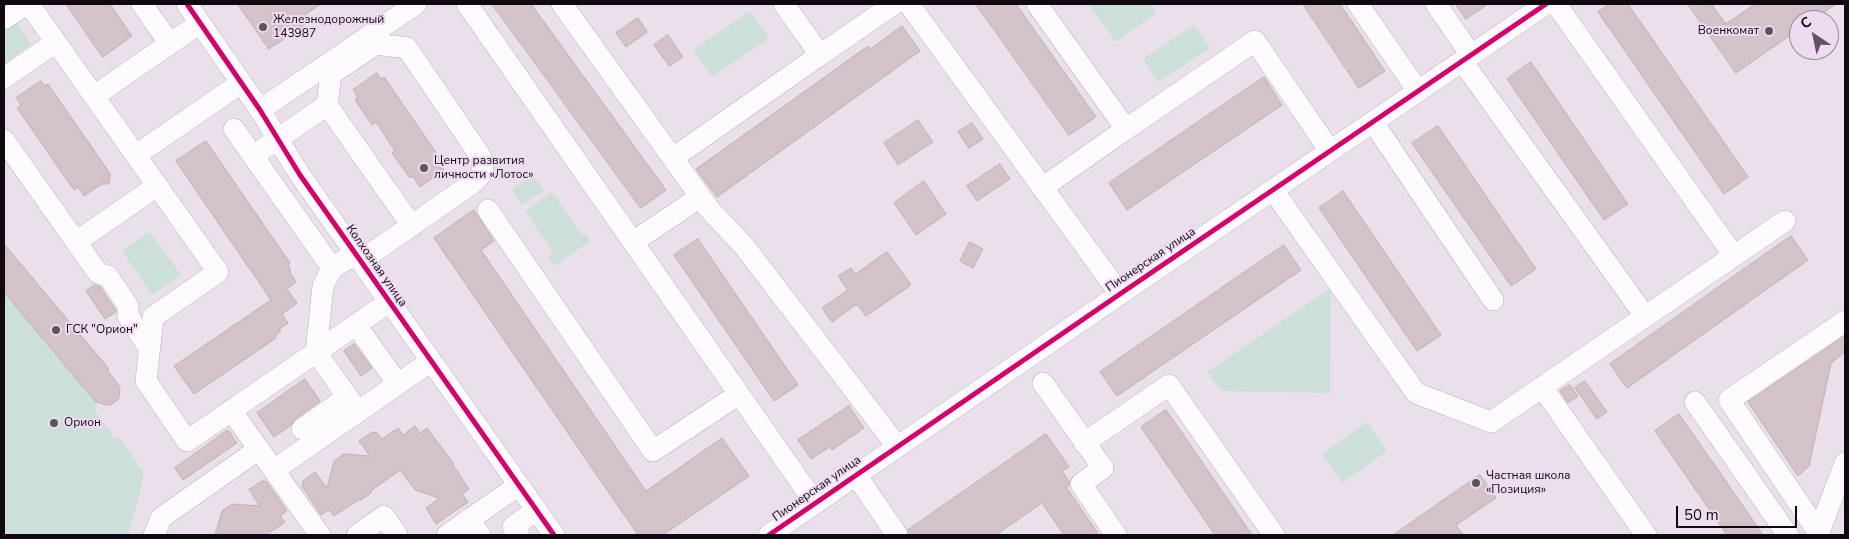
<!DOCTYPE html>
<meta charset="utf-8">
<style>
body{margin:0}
#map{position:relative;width:1849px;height:539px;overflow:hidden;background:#eae0ec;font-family:"Nunito Sans",sans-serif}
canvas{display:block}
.frame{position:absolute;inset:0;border:5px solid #100911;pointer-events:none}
.north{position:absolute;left:1789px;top:10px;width:50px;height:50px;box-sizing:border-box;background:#eedbf1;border:1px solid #958797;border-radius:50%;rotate:326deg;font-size:14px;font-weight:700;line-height:20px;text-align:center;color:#100911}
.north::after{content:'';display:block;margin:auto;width:18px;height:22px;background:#5c545e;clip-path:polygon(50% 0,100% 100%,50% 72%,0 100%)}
.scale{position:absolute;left:1676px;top:506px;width:121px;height:22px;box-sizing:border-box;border:2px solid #100911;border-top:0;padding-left:6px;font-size:15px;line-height:18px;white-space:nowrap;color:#100911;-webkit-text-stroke:4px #eedbf1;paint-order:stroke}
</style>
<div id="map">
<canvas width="1849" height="539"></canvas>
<div class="frame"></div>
<div class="north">С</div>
<div class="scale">50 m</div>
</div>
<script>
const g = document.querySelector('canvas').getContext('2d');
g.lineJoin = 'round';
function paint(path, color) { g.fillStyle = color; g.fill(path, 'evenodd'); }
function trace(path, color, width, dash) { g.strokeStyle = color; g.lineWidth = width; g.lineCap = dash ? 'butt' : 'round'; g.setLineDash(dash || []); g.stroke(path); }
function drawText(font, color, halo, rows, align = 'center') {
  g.font = font + ' "Nunito Sans",sans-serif'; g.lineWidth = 4; g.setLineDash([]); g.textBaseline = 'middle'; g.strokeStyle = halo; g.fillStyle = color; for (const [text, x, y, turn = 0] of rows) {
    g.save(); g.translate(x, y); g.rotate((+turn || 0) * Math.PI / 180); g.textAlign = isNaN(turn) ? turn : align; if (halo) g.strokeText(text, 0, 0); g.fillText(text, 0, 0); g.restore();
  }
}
paint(new Path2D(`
 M1089,4H1149L1156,13L1116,42Z
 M750,11L769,38L712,77L693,50Z
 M16,21L31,44L4,64V30Z
 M1194,25L1210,48L1158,82L1143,59Z
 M533,175L544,191L522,205L512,189Z
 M552,192L582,235L584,233L590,241L554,266L548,257L553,253L525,211Z
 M150,232L181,275L152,295L122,251Z
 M1331,288L1330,393L1221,391L1207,372Z
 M4,292L95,401L98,405L94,409L115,439L119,438L143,471V481L128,535H4Z
 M1367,422L1387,451L1342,483L1322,454Z`), '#ccdfd8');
const building = new Path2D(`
 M66,4H110L132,36L103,57Z
 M238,4H321L303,16L307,23L269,49Z
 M492,4H531L666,190L641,208Z
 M976,4H1016L1096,117L1069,135Z
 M1303,4H1340L1385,71L1359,88Z
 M1456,4H1488L1466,19Z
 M1610,4H1628L1748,177L1724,194L1598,12Z
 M1688,4H1711L1726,24L1755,4H1836L1813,20H1799V29L1736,73Z
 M638,18L647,32L626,47L616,33Z
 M902,26L920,51L717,197L696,169L868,46L870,49Z
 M668,35L683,57L669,66L654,45Z
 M1531,62L1628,204L1604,220L1507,79Z
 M377,73L381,79L384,77L444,164L441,166L444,170L420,187L413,176L410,178L392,153L395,151L376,122L372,125L355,100L358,98L353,90Z
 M1264,77L1282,105L1127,210L1109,183Z
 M41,81L44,86L48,84L98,156L110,174L109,184H102L84,196L78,187L74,190L17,108L21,105L16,98Z
 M918,120L933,142L898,165L884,143Z
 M972,123L983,139L969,148L958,132Z
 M1438,126L1536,269L1511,286L1412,143Z
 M206,141L290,263L288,265L291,270L289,271L296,282L287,289L297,303L282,314L288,323L279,329L281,331L275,336L276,338L194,394L174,366L271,300L176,161Z
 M1000,164L1010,179L977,201L967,186Z
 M924,181L946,214L916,235L894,203Z
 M1343,191L1441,335L1417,351L1319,208Z
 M474,210L494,241L481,250L646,491L722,438L749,476L663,535H638L434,238Z
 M1791,236L1808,260L1627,388L1610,364Z
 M698,239L798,385L774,401L674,255Z
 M970,242L983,249L973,268L960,261Z
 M4,244L109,369L107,370L120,387L119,398L115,402L110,405H105L95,401L4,292Z
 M1284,245L1301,270L1117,396L1100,372Z
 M887,252L911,285L866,316L857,304L832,322L822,308L848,290L838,276L851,268L855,274Z
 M95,285L100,287L116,310V312L105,319L86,291Z
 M1845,336V352L1831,363L1809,466L1798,476L1748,402Z
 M354,344L372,368L361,376L344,351Z
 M305,379L320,401L295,419L290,426L274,437L257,413Z
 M1585,381L1607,412L1597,419L1575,388Z
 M1570,385L1578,396L1568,403L1560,391Z
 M849,406L864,428L832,450L830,447L811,459L798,440Z
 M1166,410L1187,440L1252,535H1215L1141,427Z
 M1679,414L1714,464L1763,535H1727L1655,431Z
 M415,426L420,433L427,428L453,463V465L469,489L462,494L468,502L436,524L426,508L439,498L415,490L400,470L372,490L371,493L361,500H358L334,516L329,510L321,515L302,486L303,481L315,472L327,488L334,461L344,454L370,456L359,441L372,432L377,433L382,439L398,428L403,435Z
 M228,430L237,443L183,480L175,468Z
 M1046,434L1069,467L1062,471L1069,481V485L1066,487L1099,535H1064L1042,503L996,535H909L908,530Z
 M1480,475L1496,498L1456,525L1463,535H1393Z
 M262,481L267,482L287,511L280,516L285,522L266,535H215L222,511L232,504L260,506L249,490Z`);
paint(building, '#d3c3c8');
trace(building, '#bbb1b6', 1);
const minor = new Path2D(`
 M29,4L218,272L153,317L146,381L187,441L389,302
 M142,4L170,44
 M187,4L260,110L300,175L554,535
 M467,4L815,503
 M562,4L710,210L744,246L897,446
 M784,4L820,55L894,4
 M909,4L1120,294
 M1037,4L1126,129L1042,188
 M1358,4L1418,91
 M1436,4L1471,55
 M1556,4L1734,256
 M4,19L27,4
 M1462,61L1645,316
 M4,78L56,42
 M94,96L200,23
 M327,105L331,74L376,44L407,48L481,157C486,171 481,176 470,185L372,253L345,260L332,268L323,286L316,352L358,412
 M260,110L416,4
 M1373,122L1493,300
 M234,129L332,268
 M1126,129L1255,41L1330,151
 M4,140L98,273L108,276L128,306V316L149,348
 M136,155L241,83
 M253,156L327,105L412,226
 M673,158L820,55
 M1273,190L1416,393L1491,422L1785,221
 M488,210L653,451L739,394
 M76,242L157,186
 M633,242L700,197
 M356,325L398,384
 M1043,383L1103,468L1081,484L1116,535
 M1542,387L1646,535
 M1695,402L1788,535
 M231,410L320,535
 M302,429L347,397
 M1084,443L1169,385L1274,535
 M274,470L431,361
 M856,475L897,535
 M469,519L480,535
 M1819,533L1729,400L1845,321
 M154,535L161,518L259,449
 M357,535L384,516L397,535
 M447,535L519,485
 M519,535L513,527L536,510
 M769,535L1120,294L1546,4
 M1818,535L1845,463`);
trace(minor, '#b8b1ba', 22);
trace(minor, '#fcfafc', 21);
trace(new Path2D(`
 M187,4L260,110L300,175L554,535
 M769,535L1120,294L1546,4`), '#d6006c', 5);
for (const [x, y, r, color] of [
 [263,27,5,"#5c545e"],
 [1769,31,5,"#5c545e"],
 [424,168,5,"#5c545e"],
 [56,330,5,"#5c545e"],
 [54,423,5,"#5c545e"],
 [1476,483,5,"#5c545e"]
]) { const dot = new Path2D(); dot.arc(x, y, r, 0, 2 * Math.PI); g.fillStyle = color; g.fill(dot); trace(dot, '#eedbf1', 2); }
drawText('12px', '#100911', '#eedbf1', [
 ["Железнодорожный",273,20],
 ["143987",273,34],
 ["Военкомат",1759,31,"right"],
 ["Центр развития",434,161],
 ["личности «Лотос»",434,175],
 ["ГСК \"Орион\"",66,330],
 ["Орион",64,423],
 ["Частная школа",1486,476],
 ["«Позиция»",1486,490]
], 'left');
drawText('12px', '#100911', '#eedbf1', [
 ["Пионерская улица",1151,260,-34],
 ["Колхозная улица",376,266,55],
 ["Пионерская улица",817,489,-35]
]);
</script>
